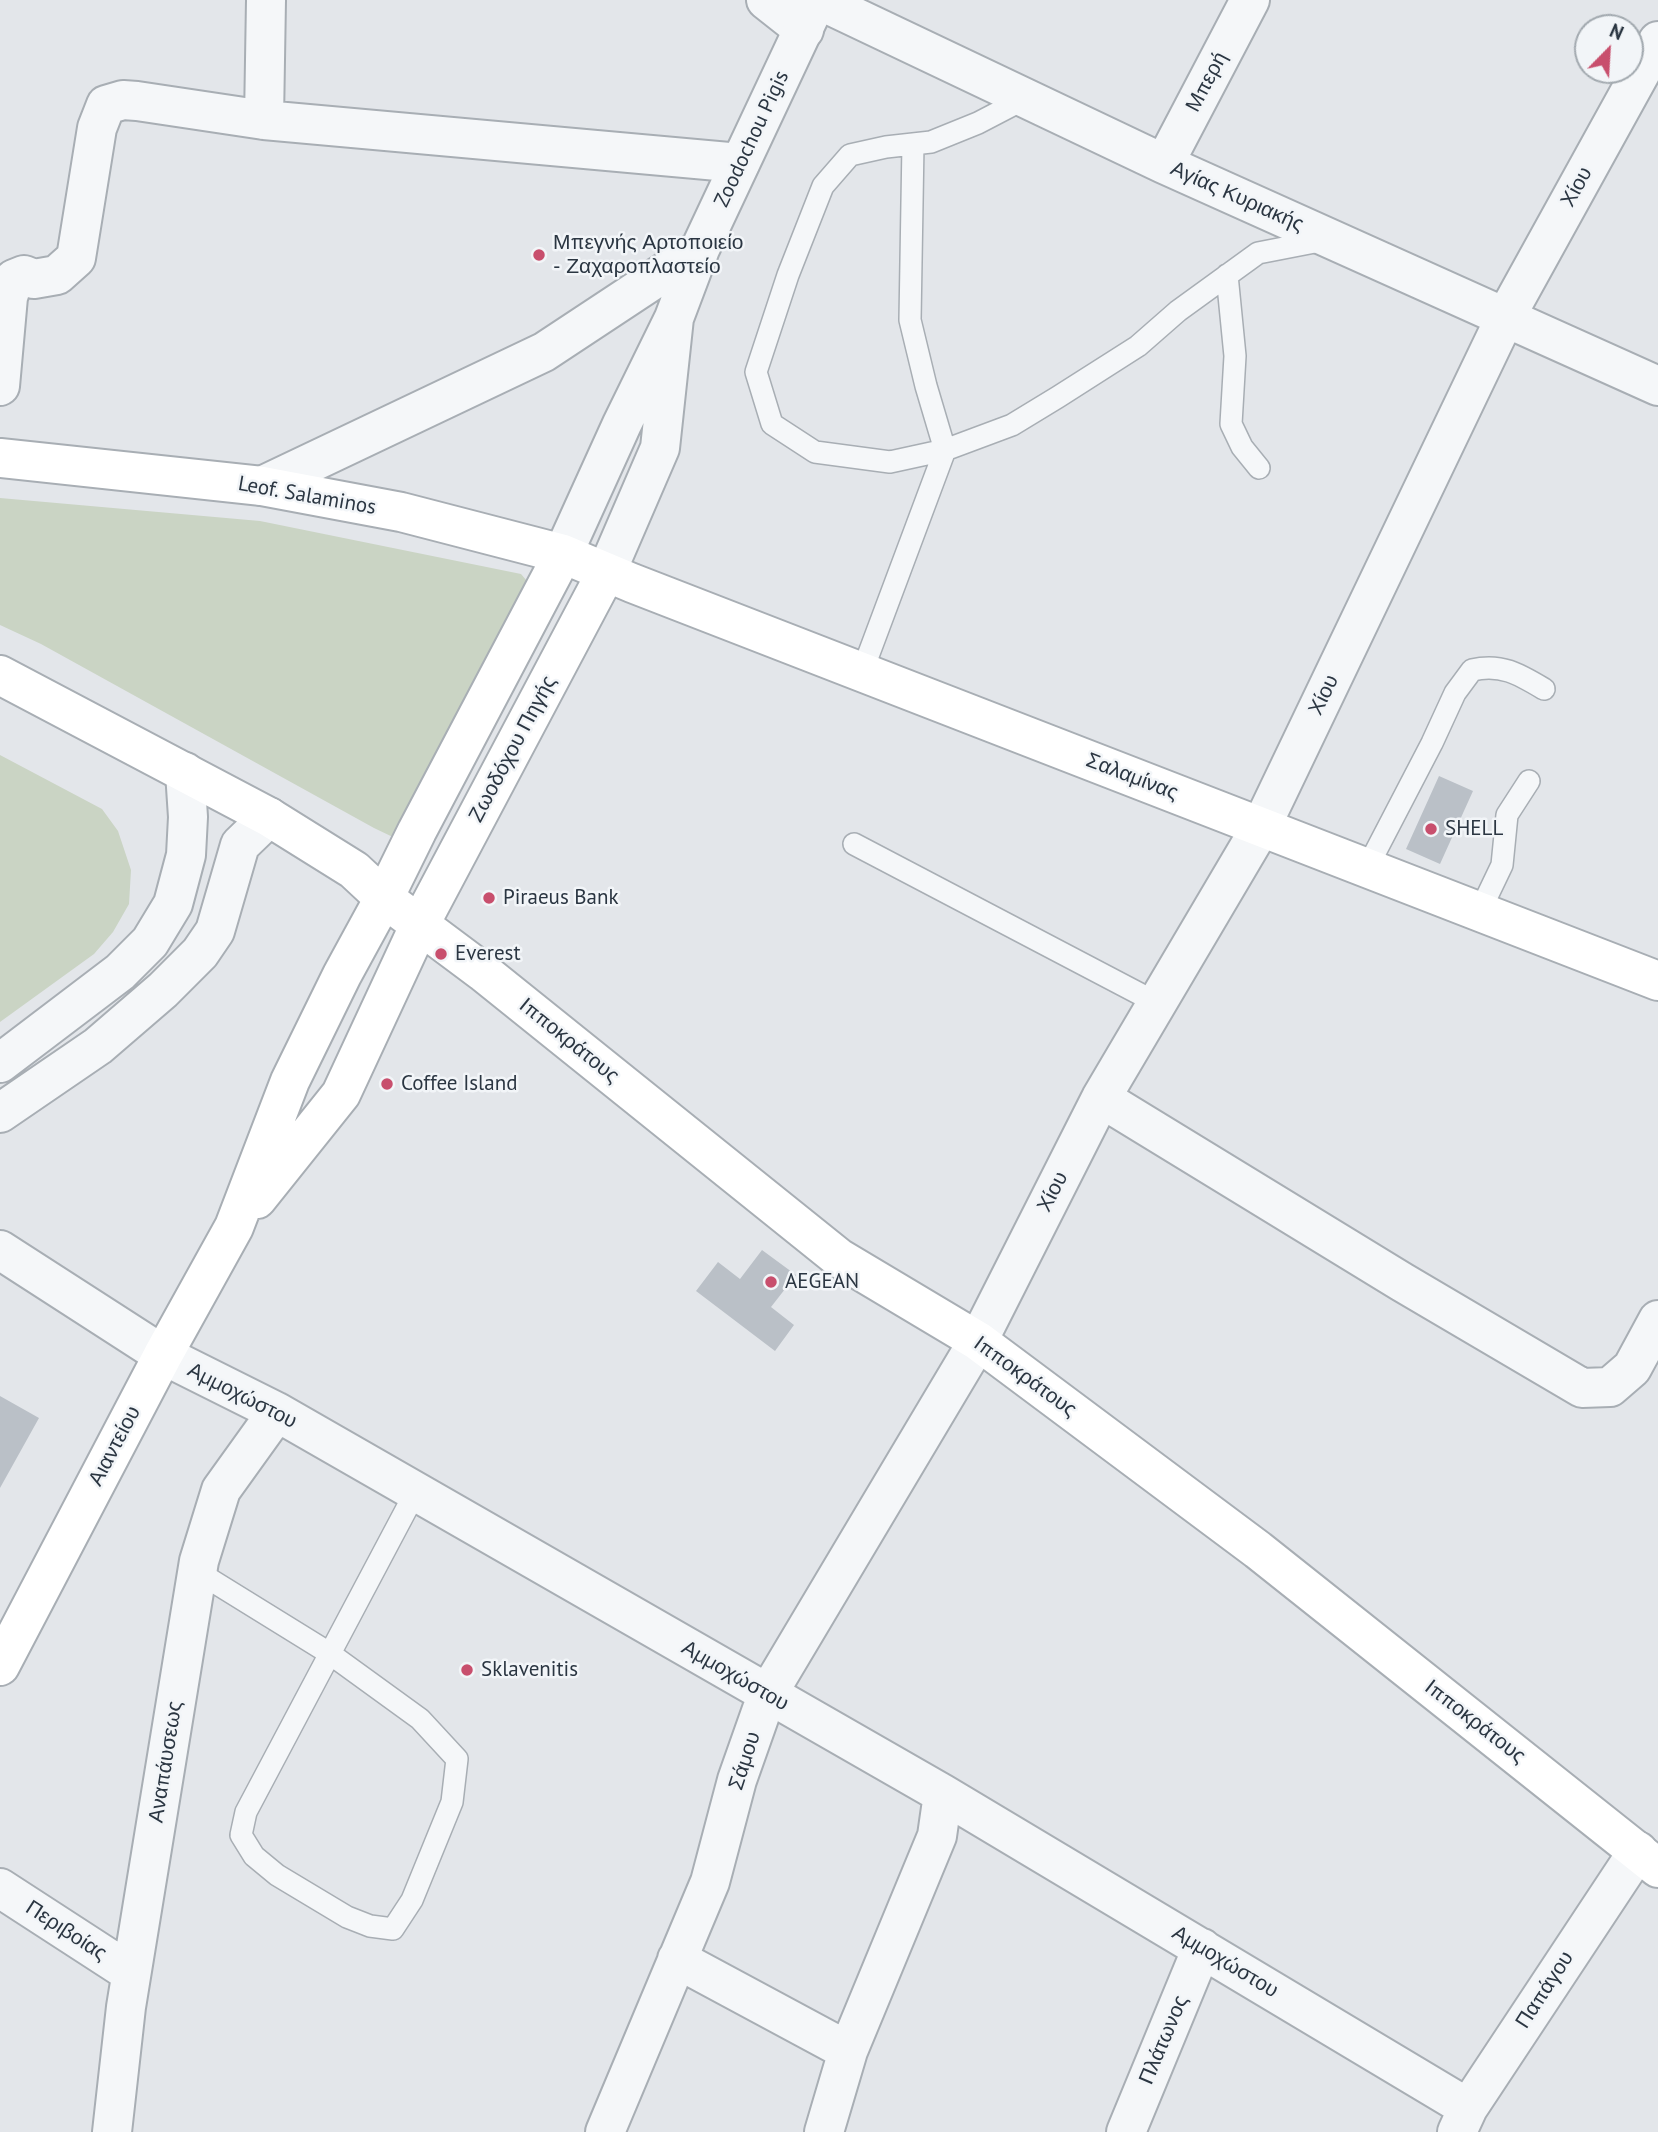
<!DOCTYPE html>
<meta charset="utf-8">
<style>
body{margin:0}
#map{position:relative;width:1658px;height:2132px;overflow:hidden;background:#e3e6ea;font-family:"PT Sans",sans-serif}
canvas{display:block}
.north{position:absolute;left:1574px;top:14px;width:70px;height:70px;box-sizing:border-box;background:#f2f5f8;border:2px solid #a2a9af;border-radius:50%;rotate:24deg;font-size:19px;font-weight:700;line-height:28px;text-align:center;color:#2b3642}
.north::after{content:'';display:block;margin:auto;width:24px;height:32px;background:#c84f6d;clip-path:polygon(50% 0,100% 100%,50% 72%,0 100%)}
</style>
<div id="map">
<canvas width="1658" height="2132"></canvas>
<div class="north">N</div>
</div>
<script>
const g = document.querySelector('canvas').getContext('2d');
g.lineJoin = 'round';
function paint(path, color) { g.fillStyle = color; g.fill(path, 'evenodd'); }
function trace(path, color, width, dash) { g.strokeStyle = color; g.lineWidth = width; g.lineCap = dash ? 'butt' : 'round'; g.setLineDash(dash || []); g.stroke(path); }
function drawText(font, color, halo, rows, align = 'center') {
  g.font = font + ' "PT Sans",sans-serif'; g.lineWidth = 5; g.setLineDash([]); g.textBaseline = 'middle'; g.strokeStyle = halo; g.fillStyle = color; for (const [text, x, y, turn = 0] of rows) {
    g.save(); g.translate(x, y); g.rotate((+turn || 0) * Math.PI / 180); g.textAlign = isNaN(turn) ? turn : align; if (halo) g.strokeText(text, 0, 0); g.fillText(text, 0, 0); g.restore();
  }
}
paint(new Path2D(`
 M0,498L260,521L521,574L532,587L397,839L374,828L41,644L0,625Z
 M0,755L102,809L118,831L131,870L129,904L113,932L94,954L0,1022Z`), '#cad4c4');
paint(new Path2D(`
 M1439,776L1473,791L1440,864L1406,849Z
 M762,1250L796,1275L771,1307L794,1325L775,1351L696,1291L718,1262L740,1279Z
 M0,1396L39,1418L0,1488Z`), '#bac0c7');
const service = new Path2D(`
 M1026,98L978,123L931,142L886,147L850,155L823,186L788,275L756,372L772,424L815,452L890,462L945,450L1012,425L1058,397L1138,346L1178,311L1258,253L1325,240
 M1227,275L1235,356L1231,424L1242,447L1259,468
 M862,672L945,450L926,386L910,320L913,144
 M854,844L1157,1003
 M1367,868L1432,743L1455,693L1472,670C1501,663 1519,674 1544,689
 M1480,911L1502,865L1507,815L1529,781
 M198,1572L329,1653L420,1719L457,1759L452,1802L412,1900L393,1929L370,1926L347,1917L277,1875L254,1856L241,1835L246,1812L415,1493`);
const minor = new Path2D(`
 M766,0L804,30
 M819,0L1164,164L1658,386
 M264,120L266,0
 M1164,164L1250,0
 M0,386L8,297L14,279L24,275L34,279L57,275L76,258L97,128L106,105L123,100L137,101L264,120L740,163
 M1101,1098L1402,1282L1582,1388L1610,1387L1632,1368L1658,1320
 M0,1250L163,1355L277,1412L943,1794L1468,2108
 M0,1888L131,1973
 M677,1959L848,2051L824,2132
 M848,2051L937,1836L943,1794
 M112,2132L126,2007L199,1561L221,1490L277,1412
 M605,2132L710,1882L737,1780L767,1695L978,1341L1101,1098L1261,827L1505,318L1658,41
 M1126,2132L1202,1948
 M1457,2132L1468,2108L1638,1851`);
const tertiary = new Path2D(`
 M674,318L700,249L817,0
 M262,486L544,352L700,249
 M563,554L622,424L674,318L660,448L606,573
 M0,1063L120,972L150,942L173,904L186,855L188,817L185,772
 M0,1113L98,1046L163,990L200,953L215,931L240,845L269,817`);
const secondary = new Path2D(`
 M0,458L262,486L401,512L563,554L632,583L1658,981
 M0,675L269,817L354,870L384,898L483,972L839,1258L978,1341L1258,1550L1658,1868
 M257,1199L341,1094L420,924L606,573
 M0,1666L163,1355L234,1227L290,1081L342,975L384,898L417,831L563,554`);
trace(service, '#a8aeb4', 24);
trace(minor, '#a8aeb4', 42);
trace(tertiary, '#a8aeb4', 42);
trace(secondary, '#a8aeb4', 42);
trace(service, '#f5f7f9', 21);
trace(minor, '#f5f7f9', 38);
trace(tertiary, '#f5f7f9', 38);
trace(secondary, '#fff', 38);
for (const [x, y, r, color] of [
 [539,255,7,"#c84f6d"],
 [1431,829,7,"#c84f6d"],
 [489,898,7,"#c84f6d"],
 [441,954,7,"#c84f6d"],
 [387,1084,7,"#c84f6d"],
 [771,1282,7,"#c84f6d"],
 [467,1670,7,"#c84f6d"]
]) { const dot = new Path2D(); dot.arc(x, y, r, 0, 2 * Math.PI); g.fillStyle = color; g.fill(dot); trace(dot, '#f2f5f8', 2.5); }
drawText('21px', '#2b3642', '#f2f5f8', [
 ["Μπερή",1207,82,-62],
 ["Zoodochou Pigis",752,139,-65],
 ["Χίου",1577,187,-61],
 ["Αγίας Κυριακής",1237,197,24],
 ["Leof. Salaminos",307,496,10],
 ["Χίου",1324,695,-64],
 ["Ζωοδόχου Πηγής",513,749,-62],
 ["Σαλαμίνας",1132,777,21],
 ["Ιπποκράτους",569,1041,39],
 ["Χίου",1053,1192,-63],
 ["Ιπποκράτους",1025,1377,36],
 ["Αμμοχώστου",242,1396,27],
 ["Αιαντείου",115,1446,-62],
 ["Αμμοχώστου",735,1676,30],
 ["Ιπποκράτους",1475,1722,38],
 ["Σάμου",745,1761,-72],
 ["Αναπάυσεως",166,1762,-81],
 ["Περιβοίας",66,1931,33],
 ["Αμμοχώστου",1225,1962,31],
 ["Παπάγου",1545,1990,-57],
 ["Πλάτωνος",1164,2040,-67]
]);
drawText('21px', '#2b3642', '#f2f5f8', [
 ["Μπεγνής Αρτοποιείο",553,243],
 ["- Ζαχαροπλαστείο",553,267],
 ["SHELL",1445,829],
 ["Piraeus Bank",503,898],
 ["Everest",455,954],
 ["Coffee Island",401,1084],
 ["AEGEAN",785,1282],
 ["Sklavenitis",481,1670]
], 'left');
</script>
